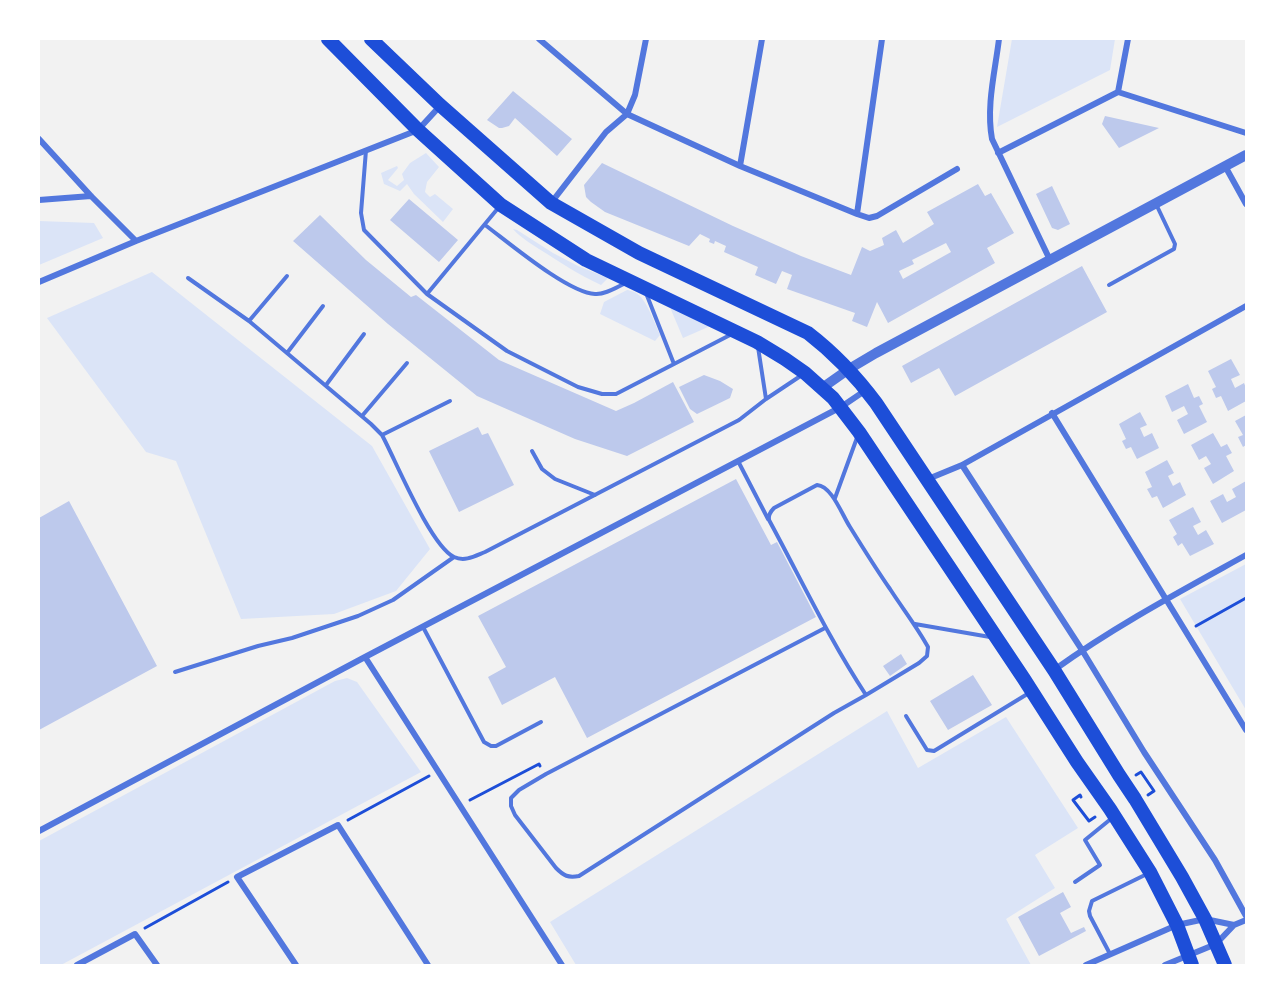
<!DOCTYPE html>
<style>
body{margin:0}
#map{position:relative;width:1285px;height:1004px;overflow:hidden;background:#f2f2f2;font-family:Lora,serif}
canvas{display:block}
.frame{position:absolute;inset:0;border:40px solid #fff;pointer-events:none}
</style>
<div id="map">
<canvas width="1285" height="1004"></canvas>
<div class="frame"></div>
</div>
<script>
const g = document.querySelector('canvas').getContext('2d');
g.lineJoin = 'round';
function paint(path, color) { g.fillStyle = color; g.fill(path, 'evenodd'); }
function trace(path, color, width, dash) { g.strokeStyle = color; g.lineWidth = width; g.lineCap = dash ? 'butt' : 'round'; g.setLineDash(dash || []); g.stroke(path); }
paint(new Path2D(`
 M1012,39H1115L1110,70L997,127Z
 M426,153L439,167L427,182L425,192L430,197L435,194L453,209L443,222L414,194L407,184L400,191L384,184L381,173L397,166L398,168L388,180L397,186L404,180L402,174L410,163Z
 M39,221L94,223L103,238L39,265Z
 M513,229L517,230L553,253L578,266L608,278L601,285C579,275 560,262 539,249C530,243 520,237 513,229Z
 M152,272L372,446L430,549L396,591L334,614L241,619L176,461L146,452L47,318Z
 M627,290C628,290 635,292 636,293C646,298 655,324 660,335L655,341L600,314L604,302Z
 M669,305L715,324L683,338Z
 M1246,564V710L1180,599Z
 M347,678L357,682L421,772L61,965H39V841L335,681Z
 M887,711L918,768L1006,717L1078,828L1035,855L1055,888L1006,919L1031,965H576L550,922Z`), '#dbe4f7');
paint(new Path2D(`
 M513,91L572,139L557,156L515,118L509,126L502,128H499L487,120Z
 M1105,116L1159,128L1119,148L1102,124Z
 M602,163L733,226L801,256L851,275L862,247L870,251L884,245L882,238L896,230L903,243L934,224L927,212L978,184L985,196L991,193L1014,233L987,248L995,263L888,323L877,302L867,327L852,321L855,313L787,289L792,275L782,271L776,284L755,275L758,267L724,252L726,246L715,241L714,244L709,242L710,239L700,234L689,246L605,212L591,202L586,197L584,185ZM946,243L951,252L903,279L899,271L914,264L912,260Z
 M1052,186L1070,224L1058,230L1052,228L1036,194Z
 M409,199L458,240L439,262L390,220Z
 M320,215L366,260L411,297L416,295L499,360L616,411L634,403L673,382L694,422L627,456L575,439L477,396L388,324L293,241Z
 M1082,266L1107,312L955,396L939,368L911,383L902,366Z
 M1231,359L1240,375L1231,379L1235,388L1244,383L1246,388V401L1228,411L1221,396L1216,398L1212,389L1216,387L1208,371Z
 M704,375L720,381L733,389L730,398L697,414L690,409L679,387Z
 M1188,384L1194,398L1199,396L1203,404L1199,406L1207,422L1184,434L1177,420L1188,414L1184,406L1172,412L1165,396Z
 M1140,412L1147,425L1140,428L1144,437L1152,433L1159,448L1137,459L1131,447L1126,449L1122,441L1126,439L1119,424Z
 M1246,415V445L1243,447L1238,437L1243,435L1235,421Z
 M478,427L482,435L488,433L514,485L459,512L429,451Z
 M1213,433L1221,447L1227,444L1232,453L1226,456L1234,471L1213,484L1204,468L1211,464L1206,456L1199,460L1191,445Z
 M1167,460L1174,473L1168,476L1173,486L1180,482L1186,495L1163,508L1157,496L1152,498L1147,489L1152,487L1145,472Z
 M736,479L771,545L777,542L816,617L587,738L555,677L502,705L488,677L506,667L478,616Z
 M1246,481V510L1222,523L1210,501L1223,494L1227,502L1236,497L1232,489Z
 M69,501L157,666L39,730V518Z
 M1193,507L1201,522L1193,526L1198,535L1206,530L1214,544L1190,556L1182,543L1178,546L1173,537L1177,534L1169,520Z
 M901,654L907,664L890,676L883,666Z
 M973,675L992,705L948,730L930,701Z
 M1063,892L1071,907L1060,913L1071,933L1084,927L1086,931L1039,956L1018,917Z`), '#bdc9ec');
trace(new Path2D(`
 M1196,626L1246,598
 M1136,775L1141,772L1154,791L1148,795
 M1081,797L1080,795L1073,800L1089,821L1095,817
 M470,800L539,764L540,766
 M348,820L429,776
 M145,928L228,882`), '#1d4ed8', 3);
trace(new Path2D(`
 M366,150L361,213L364,230L427,294L507,351L578,387L602,394H616L732,334
 M485,225C508,242 568,293 595,294C605,295 617,287 626,283
 M188,278L249,321L371,424L382,435C396,461 430,545 454,557C465,562 475,556 485,552L739,420L766,399L802,375
 M1109,285L1174,249L1175,244L1156,204
 M646,293L674,364
 M427,294L499,207
 M249,321L287,276
 M758,347L766,399
 M287,353L323,306
 M326,385L364,334
 M362,416L407,363
 M382,435L450,401
 M532,451L542,469L555,479L595,495
 M738,461L768,519
 M835,498L858,435
 M915,624L990,637
 M423,627L484,742L491,746H496L541,722
 M825,628L546,774L519,790L511,798V806L515,815L556,868C564,876 568,878 579,876L834,713L866,695C829,639 801,579 769,520C768,515 770,512 774,508L817,485C832,486 842,515 850,527C863,548 876,569 890,589C903,609 917,627 928,647L927,656L919,663L866,695
 M175,672L258,646L292,638L358,616L393,600L454,557
 M906,716L927,750L934,751L1029,693
 M1075,882L1100,865L1085,840L1112,818
 M1110,954L1090,916L1089,911L1092,901L1149,873`), '#5277de', 4);
trace(new Path2D(`
 M539,39L627,114L740,166L857,214L869,218L877,216L957,169
 M999,39C995,72 986,106 992,139L1050,260
 M1118,92L1246,133
 M39,139L91,196L136,241
 M998,153L1118,92L1128,39
 M740,166L762,39
 M1225,166L1246,204
 M39,200L91,196
 M551,203L606,132L627,114L635,95L646,39
 M857,214L882,39
 M39,282L136,241L418,130L440,106
 M1052,413L1246,730
 M962,465L1082,650L1144,752L1215,860L1246,916
 M928,479L962,465L1246,306
 M365,657L562,965
 M1054,670C1115,626 1181,591 1246,555
 M39,831L365,657L841,407L866,390
 M77,965L135,934L157,965
 M296,965L237,877L338,825L428,965
 M1086,965L1177,925L1205,919L1234,925
 M1165,965L1216,944L1234,925L1246,920`), '#5277de', 6);
trace(new Path2D(`
 M822,388L849,369L876,353L1246,155`), '#5277de', 10);
trace(new Path2D(`
 M328,39L418,130L501,205L586,260L757,342L785,359L805,373L833,398L859,432L1024,679L1077,762L1110,809L1150,872L1177,925L1192,965
 M371,39L440,105L551,203L639,253L808,333C834,353 856,376 876,403L1054,670L1119,775L1135,799L1182,877L1205,919L1225,965`), '#1d4ed8', 14);
</script>
